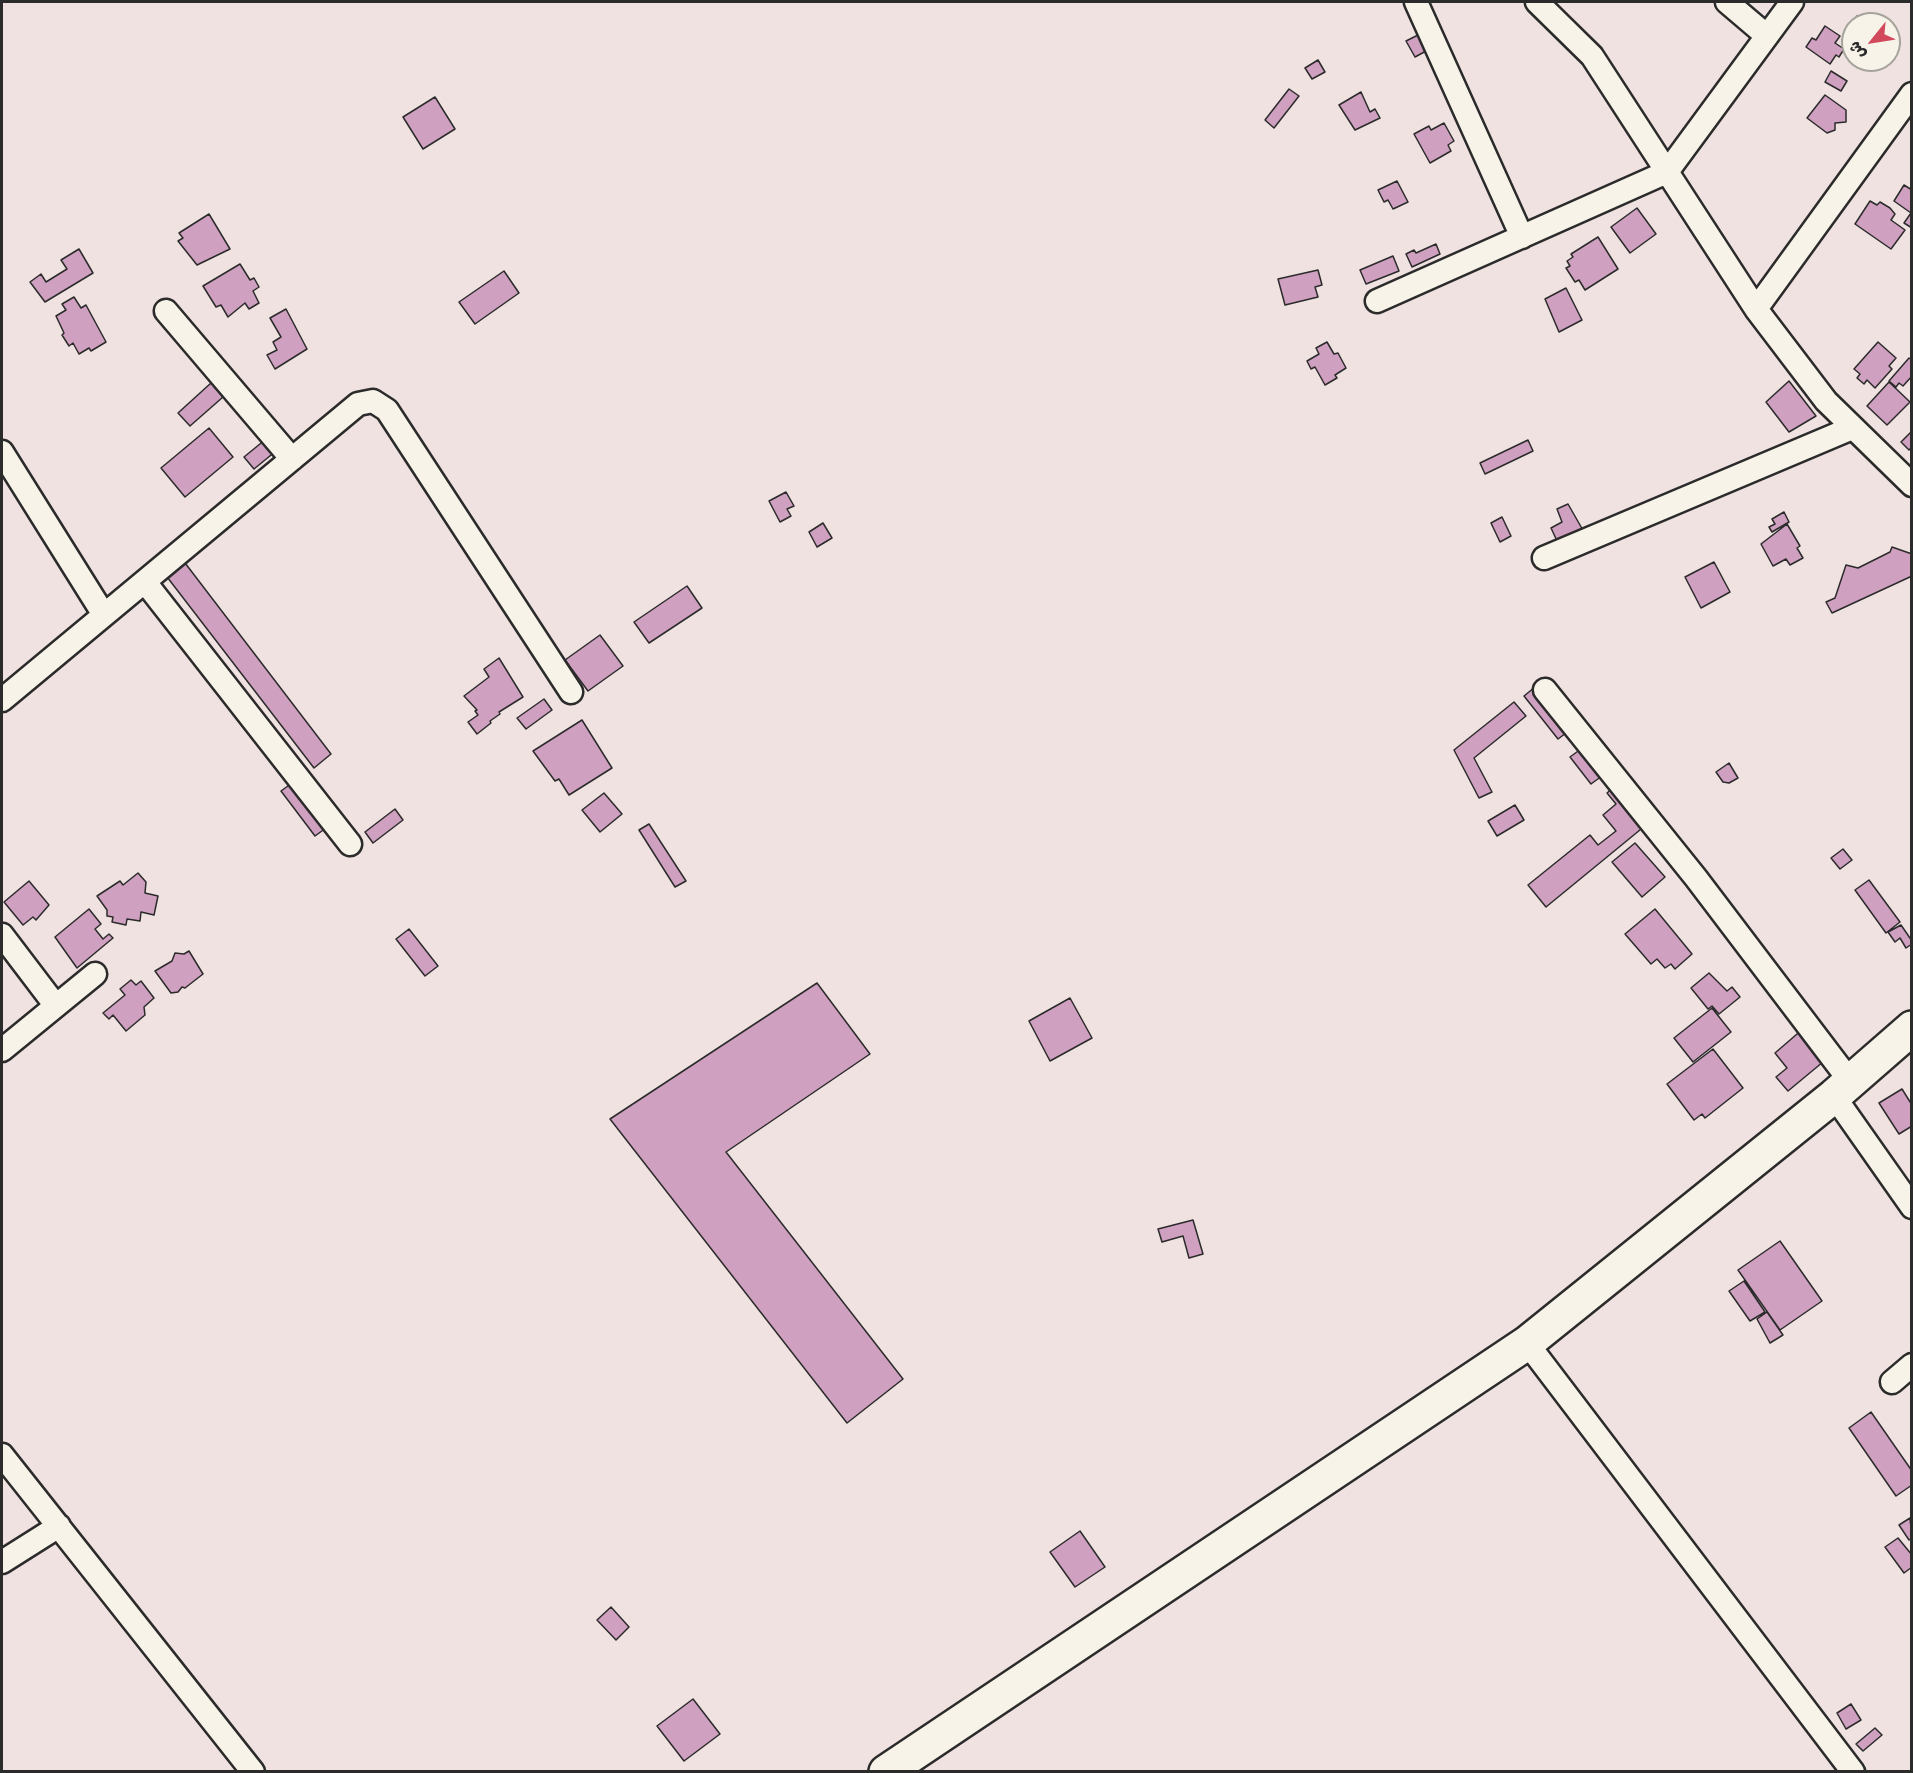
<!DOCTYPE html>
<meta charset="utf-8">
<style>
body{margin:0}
#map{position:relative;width:1913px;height:1773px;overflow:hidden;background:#efe2e0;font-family:"Comic Neue","Playpen Sans Arabic",sans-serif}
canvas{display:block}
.frame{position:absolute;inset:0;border:3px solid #2b2b2b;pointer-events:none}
.north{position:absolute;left:1841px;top:12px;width:60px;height:60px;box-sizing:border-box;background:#f7f3e8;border:2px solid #a5a39c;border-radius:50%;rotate:240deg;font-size:16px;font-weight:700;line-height:24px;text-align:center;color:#2b2b2b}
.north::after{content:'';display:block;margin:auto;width:21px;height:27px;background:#d1495b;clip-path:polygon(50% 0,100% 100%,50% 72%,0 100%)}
</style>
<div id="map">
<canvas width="1913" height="1773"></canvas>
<div class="frame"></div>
<div class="north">ش</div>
</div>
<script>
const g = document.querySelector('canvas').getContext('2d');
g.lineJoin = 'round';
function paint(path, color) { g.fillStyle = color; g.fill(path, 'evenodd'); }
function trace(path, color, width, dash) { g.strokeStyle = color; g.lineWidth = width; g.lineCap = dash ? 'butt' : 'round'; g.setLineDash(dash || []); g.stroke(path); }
const building = new Path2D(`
 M1857,16L1867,23L1853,24V36L1847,32Z
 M1825,26L1840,36L1835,43L1844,49L1839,57L1836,55L1830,64L1806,47L1812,38L1816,40Z
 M1420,34L1428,50L1415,57L1406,41Z
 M1318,60L1325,72L1312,79L1305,68Z
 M1831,71L1847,81L1841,91L1825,82Z
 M1289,89L1299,96L1274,128L1265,120Z
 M1361,92L1370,112L1375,109L1380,118L1355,130L1339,105Z
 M1825,95L1846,110V122L1835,123V130L1827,133L1807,118Z
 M435,97L455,129L423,149L403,117Z
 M1444,123L1454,141L1448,145L1451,151L1430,163L1414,134L1429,126L1431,130Z
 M1397,181L1408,202L1393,209L1388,200L1384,202L1378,190Z
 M1904,185L1912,190V228L1904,223L1911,213L1894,201Z
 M1870,201L1877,205L1880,202L1890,208L1895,214L1891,220L1905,230L1891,249L1855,224Z
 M1637,208L1656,234L1630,253L1611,227Z
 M209,214L230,249L197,265L178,241L183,238L179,233Z
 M1598,237L1618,269L1585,290L1579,280L1575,282L1566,268L1570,266L1567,261L1573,257L1571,254Z
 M1436,244L1440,254L1412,267L1406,254L1414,250L1416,253Z
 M79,249L93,273L45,302L30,282L41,274L46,282L67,269L61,260Z
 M1393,256L1399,271L1366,284L1360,270Z
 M240,264L250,280L254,278L259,287L253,291L259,303L249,309L245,303L228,317L221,305L216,307L203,286Z
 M1318,270L1322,285L1315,287L1318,297L1285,305L1278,279Z
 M504,271L519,293L475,324L459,302Z
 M1566,288L1582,320L1559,332L1545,299Z
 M74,297L81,308L86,305L106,342L91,351L89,348L79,354L73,343L69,346L62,335L64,333L56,316L66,310L62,304Z
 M286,309L307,349L275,369L267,355L277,350L273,342L281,337L270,318Z
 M1327,342L1334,354L1338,353L1346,368L1335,375L1337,378L1325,385L1315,367L1311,369L1307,361L1319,354L1316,348Z
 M1878,342L1896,358L1889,366L1892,369L1875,388L1867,380L1864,384L1857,378L1860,374L1854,369Z
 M1909,358L1912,360V376L1903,386L1899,383L1896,387L1889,381Z
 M1789,381L1816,416L1789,432L1766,402Z
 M1889,382L1910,402L1887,425L1867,406Z
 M211,383L223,397L190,426L178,413Z
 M209,428L233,457L185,497L161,468Z
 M1912,431V447L1909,450L1901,442Z
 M266,439L276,451L254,469L244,457Z
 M1528,440L1533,451L1485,474L1480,463Z
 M786,492L794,506L787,509L791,516L780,522L769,501Z
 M1568,504L1584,532L1558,543L1551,528L1562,522L1557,509Z
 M1784,512L1789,522L1772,532L1769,527L1775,524L1772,519Z
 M1502,517L1511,536L1500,542L1491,523Z
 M823,523L832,538L817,547L809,532Z
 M1787,524L1800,546L1797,548L1803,558L1790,565L1786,559L1773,566L1761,544Z
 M1892,547L1912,554V576L1832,613L1826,602L1835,598L1846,565L1858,568L1890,552Z
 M182,559L331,754L314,768L164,573Z
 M1714,562L1730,592L1701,608L1685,577Z
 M687,586L702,608L649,643L634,622Z
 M600,635L623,666L588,691L565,660Z
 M499,658L523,697L499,712L500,714L490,721L491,723L477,734L468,722L478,715L475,711L477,710L464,696L489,677L484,669Z
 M1535,687L1570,730L1558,739L1524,696Z
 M544,699L552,710L526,729L517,718Z
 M1514,702L1526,716L1474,758L1492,792L1479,798L1454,750Z
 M582,720L612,768L569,795L559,779L555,781L533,751Z
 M1585,746L1606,773L1591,784L1570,757Z
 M1729,763L1738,778L1729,783L1723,782L1716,772Z
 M292,783L326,828L315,836L281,791Z
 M1614,787L1646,825L1546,907L1528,885L1590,835L1598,845L1616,831L1603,815L1616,804L1607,793Z
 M604,793L622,814L600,832L582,810Z
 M1515,805L1524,820L1497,836L1488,821Z
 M395,809L403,820L373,843L365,832Z
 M649,824L686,881L675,887L639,830Z
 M1635,843L1665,877L1642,897L1612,862Z
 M1843,849L1852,860L1840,869L1831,858Z
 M138,873L146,882L145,893L158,896L154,915L141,912L140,921L127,919L126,925L112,922L113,917L107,916V910L97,896L120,881L123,885Z
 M1869,880L1900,922L1886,933L1855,890Z
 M29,881L49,905L36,920L33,917L23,925L4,902Z
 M89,909L101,924L95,929L103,939L109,934L113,938L77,968L55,937Z
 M1655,909L1692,954L1675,969L1671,964L1665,968L1657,959L1651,964L1625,934Z
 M1901,925L1912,941V944L1906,948L1900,938L1895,942L1888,932Z
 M409,929L438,966L425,976L396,939Z
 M189,951L203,974L185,988L182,987L178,992L171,993L155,971L172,961L175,953L184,954Z
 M1709,973L1727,991L1732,987L1740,997L1719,1014L1712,1006L1708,1009L1691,988Z
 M131,980L136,985L141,981L154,998L144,1007L145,1015L126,1031L113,1015L109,1019L103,1013L125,995L120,989Z
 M817,983L870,1054L726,1152L903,1379L847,1423L610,1119Z
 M1070,998L1092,1038L1050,1061L1029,1021Z
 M1712,1008L1731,1032L1693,1062L1674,1038Z
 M1804,1028L1829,1057L1788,1091L1776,1077L1787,1068L1775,1053Z
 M1713,1049L1743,1088L1705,1118L1702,1114L1694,1120L1667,1084Z
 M1902,1089L1912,1105V1126L1899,1134L1879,1103Z
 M1193,1220L1203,1254L1189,1258L1183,1236L1162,1242L1158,1229Z
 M1780,1241L1822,1301L1780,1330L1738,1270Z
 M1744,1281L1765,1312L1750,1321L1729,1291Z
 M1767,1312L1783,1335L1770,1343L1757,1319Z
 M1871,1412L1912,1471V1485L1896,1496L1849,1428Z
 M1910,1518L1912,1538L1909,1540L1899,1525Z
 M1080,1531L1105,1567L1075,1587L1050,1552Z
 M1898,1538L1912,1555V1567L1904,1573L1885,1547Z
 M611,1607L629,1627L616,1640L597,1620Z
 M693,1699L720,1734L684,1761L657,1726Z
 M1851,1704L1861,1720L1846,1729L1837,1713Z
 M1875,1728L1882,1735L1863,1751L1856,1744Z`);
paint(building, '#cfa0c0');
trace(building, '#2b2b2b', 1.5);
const minor = new Path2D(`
 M1416,2L1522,237
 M1537,2L1592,56L1756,309L1826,401L1912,485
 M1727,2L1767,36
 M1377,301L1667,172L1792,2
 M1756,309L1912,94
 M166,311L292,459
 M2,452L104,615
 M1544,558L1852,428
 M145,582L350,844
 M1545,690L1696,878L1850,1081
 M2,700L358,404L373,401L387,410L571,692
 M2,935L56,1006
 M2,1050L95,974
 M1834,1096L1912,1207
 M1527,1343L1853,1772
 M1892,1382L1912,1365
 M2,1455L253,1772
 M2,1562L59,1526`);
const secondary = new Path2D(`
 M886,1772L1527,1343L1834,1096L1912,1028`);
trace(minor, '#2b2b2b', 27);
trace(secondary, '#2b2b2b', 38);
trace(minor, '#f7f3e8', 22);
trace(secondary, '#f7f3e8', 33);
</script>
